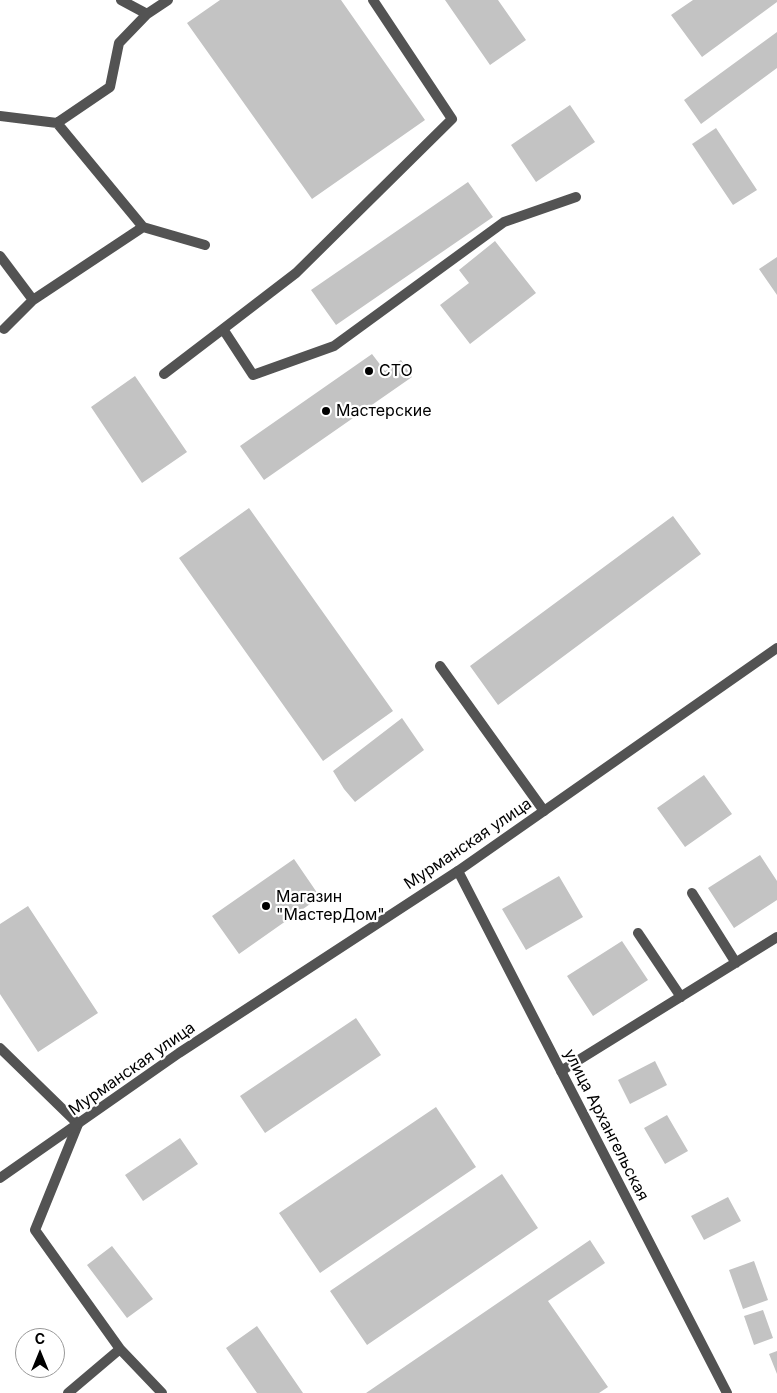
<!DOCTYPE html>
<meta charset="utf-8">
<style>
body{margin:0}
#map{position:relative;width:777px;height:1393px;overflow:hidden;background:#fff;font-family:Inter,sans-serif}
canvas{display:block}
.north{position:absolute;left:15px;top:1328px;width:50px;height:50px;box-sizing:border-box;background:#fff;border:1px solid #999;border-radius:50%;rotate:0deg;font-size:14px;font-weight:700;line-height:20px;text-align:center;color:#000}
.north::after{content:'';display:block;margin:auto;width:18px;height:22px;background:#000;clip-path:polygon(50% 0,100% 100%,50% 72%,0 100%)}
</style>
<div id="map">
<canvas width="777" height="1393"></canvas>
<div class="north">С</div>
</div>
<script>
const g = document.querySelector('canvas').getContext('2d');
g.lineJoin = 'round';
function paint(path, color) { g.fillStyle = color; g.fill(path, 'evenodd'); }
function trace(path, color, width, dash) { g.strokeStyle = color; g.lineWidth = width; g.lineCap = dash ? 'butt' : 'round'; g.setLineDash(dash || []); g.stroke(path); }
function drawText(font, color, halo, rows, align = 'center') {
  g.font = font + ' Inter,sans-serif'; g.lineWidth = 4.5; g.setLineDash([]); g.textBaseline = 'middle'; g.strokeStyle = halo; g.fillStyle = color; for (const [text, x, y, turn = 0] of rows) {
    g.save(); g.translate(x, y); g.rotate((+turn || 0) * Math.PI / 180); g.textAlign = isNaN(turn) ? turn : align; if (halo) g.strokeText(text, 0, 0); g.fillText(text, 0, 0); g.restore();
  }
}
paint(new Path2D(`
 M220,0H341L425,120L312,199L187,23Z
 M445,0H498L526,40L490,65Z
 M693,0H777V2L702,57L671,15Z
 M777,32V68L701,124L684,100Z
 M570,105L595,142L536,182L511,145Z
 M716,128L757,190L733,205L692,144Z
 M468,182L493,217L336,325L311,290Z
 M495,241L536,293L470,344L440,305L469,283L459,270Z
 M777,257V295L759,269Z
 M372,354L385,371L401,360L412,377L264,480L240,446Z
 M135,376L187,452L142,483L91,407Z
 M249,508L393,711L323,761L179,558Z
 M673,516L701,554L498,705L470,666Z
 M402,718L424,750L355,802L344,789L333,771Z
 M704,775L732,814L685,847L657,808Z
 M760,855L777,881V900L734,928L708,888Z
 M294,859L320,897L239,954L212,916Z
 M559,876L583,917L526,950L502,909Z
 M28,906L98,1013L38,1052L0,994V924Z
 M622,941L648,980L593,1016L567,976Z
 M356,1018L381,1055L265,1133L240,1096Z
 M655,1061L667,1085L630,1104L618,1080Z
 M436,1107L476,1167L320,1273L279,1213Z
 M667,1115L688,1151L665,1164L644,1128Z
 M180,1138L198,1164L143,1201L125,1175Z
 M502,1174L538,1228L367,1345L330,1291Z
 M728,1197L741,1221L704,1240L691,1216Z
 M590,1240L605,1263L548,1301L608,1387L599,1393H366Z
 M112,1246L153,1299L127,1318L87,1265Z
 M754,1261L768,1300L743,1309L729,1270Z
 M763,1310L773,1338L754,1345L744,1316Z
 M257,1326L303,1393H257L226,1348Z
 M777,1351V1374L769,1354Z`), '#c3c3c3');
trace(new Path2D(`
 M121,0L147,14L168,0
 M373,0L452,119L296,273L223,329L253,375L334,346L504,222L576,197
 M0,116L57,123L110,87L119,43L147,14
 M57,123L143,227
 M0,256L33,300
 M4,329L33,300L143,227L205,245
 M164,374L223,329
 M440,666L544,811
 M692,893L736,963
 M638,933L681,997
 M0,1048L78,1124L35,1230L120,1349L162,1393
 M561,1071L777,937
 M68,1393L120,1349`), '#535353', 10);
trace(new Path2D(`
 M0,1178L179,1053L458,871L727,1393`), '#535353', 10);
trace(new Path2D(`
 M458,871L777,648`), '#535353', 10);
for (const [x, y, r, color] of [
 [369,371,5,"#000"],
 [326,411,5,"#000"],
 [266,906,5,"#000"]
]) { const dot = new Path2D(); dot.arc(x, y, r, 0, 2 * Math.PI); g.fillStyle = color; g.fill(dot); trace(dot, '#fff', 2); }
drawText('16px', '#000', '#fff', [
 ["СТО",379,371],
 ["Мастерские",336,411],
 ["Магазин",276,897],
 ["\"МастерДом\"",276,915]
], 'left');
drawText('16px', '#000', '#fff', [
 ["Мурманская улица",468,844,-34],
 ["Мурманская улица",132,1069,-35],
 ["улица Архангельская",606,1125,63]
]);
</script>
